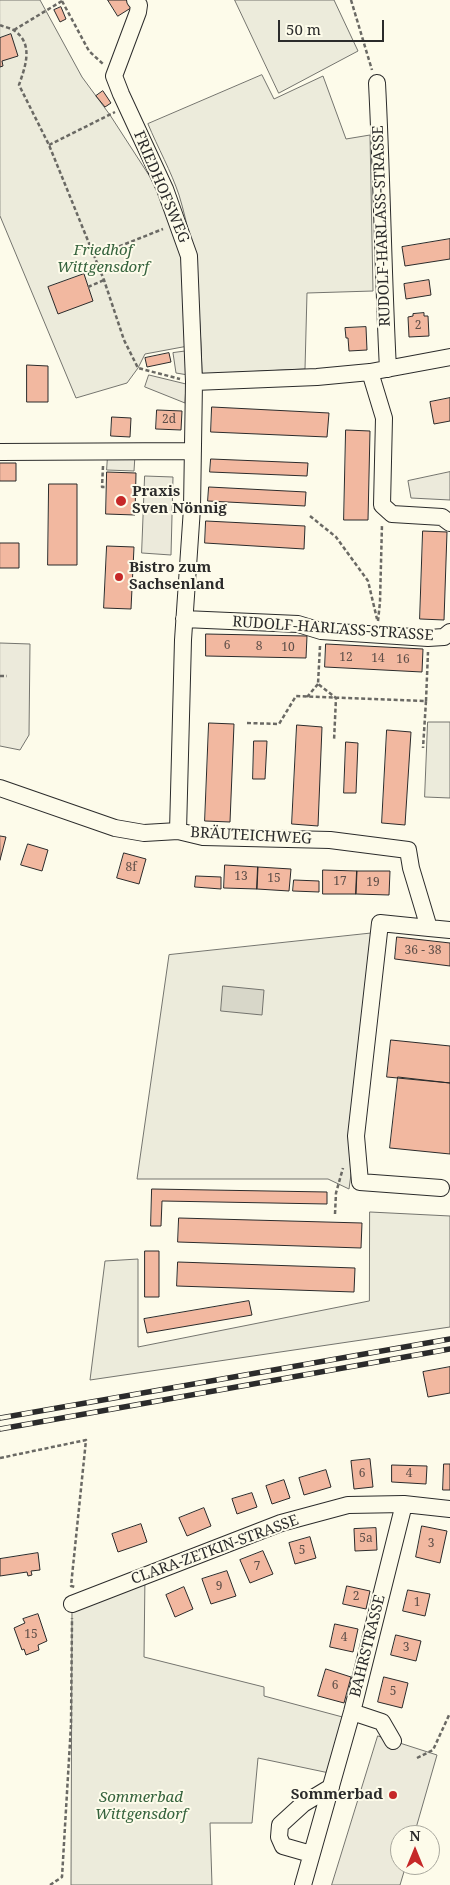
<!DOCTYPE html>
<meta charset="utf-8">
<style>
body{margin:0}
#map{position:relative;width:450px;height:1885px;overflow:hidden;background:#fdfbea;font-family:"Noto Serif",serif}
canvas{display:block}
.north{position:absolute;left:390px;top:1825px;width:50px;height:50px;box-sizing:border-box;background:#fdfbea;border:1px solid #a9a89e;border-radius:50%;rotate:0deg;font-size:14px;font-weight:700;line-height:20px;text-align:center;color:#2b2b2b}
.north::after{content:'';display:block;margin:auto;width:18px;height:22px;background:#c62828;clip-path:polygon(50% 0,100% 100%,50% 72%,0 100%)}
.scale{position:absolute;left:278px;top:20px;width:106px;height:22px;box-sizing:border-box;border:2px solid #2b2b2b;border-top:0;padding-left:6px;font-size:15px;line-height:18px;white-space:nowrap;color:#2b2b2b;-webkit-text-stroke:4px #fdfbea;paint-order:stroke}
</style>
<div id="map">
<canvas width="450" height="1885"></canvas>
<div class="north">N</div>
<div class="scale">50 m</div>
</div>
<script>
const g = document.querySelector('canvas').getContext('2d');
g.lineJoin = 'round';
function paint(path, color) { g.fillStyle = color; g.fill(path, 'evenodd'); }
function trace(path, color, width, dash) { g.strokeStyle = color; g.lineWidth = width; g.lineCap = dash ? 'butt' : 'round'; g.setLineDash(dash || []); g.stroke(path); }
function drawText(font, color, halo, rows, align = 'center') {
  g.font = font + ' "Noto Serif",serif'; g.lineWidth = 4; g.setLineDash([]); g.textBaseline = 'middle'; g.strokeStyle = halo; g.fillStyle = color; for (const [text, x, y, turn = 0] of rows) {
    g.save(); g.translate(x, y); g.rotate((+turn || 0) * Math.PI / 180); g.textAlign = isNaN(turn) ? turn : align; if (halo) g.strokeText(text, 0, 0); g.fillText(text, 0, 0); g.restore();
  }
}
const green = new Path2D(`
 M0,0H40L82,77L110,115L154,183L182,248L188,346L145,354L138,368L127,383L76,398L0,216Z
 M235,0H334L358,51L279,93Z
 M262,75L274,99L323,76L346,139L370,135L373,291L307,293L305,369L202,374C200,313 197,254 179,195C171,171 158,148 148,124Z
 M428,722H450V798L425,797Z
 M384,932L349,1189L328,1179H137L169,955Z
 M370,1212L450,1216V1327L90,1380L105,1261L138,1259V1347L369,1301Z
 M145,1575L144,1657L264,1687V1696L350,1719L334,1774L258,1758L252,1823H210L212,1885H71L72,1604Z`);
paint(green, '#ecebdb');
trace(green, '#74746e', 1);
const parking = new Path2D(`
 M188,351V375L176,373L173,353Z
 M149,375L186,384L185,403L145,387Z
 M108,455H135L134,471L107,470Z
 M450,472V500L411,498L408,481Z
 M145,476L173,477L171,555L142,553Z
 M0,643L30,644L29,735L20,750L0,746Z
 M378,1736L437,1755L414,1835H400V1865H406L400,1885H332Z`);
paint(parking, '#eceadb');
trace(parking, '#74746e', 1);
const water = new Path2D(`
 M223,986L264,990L262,1015L221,1011Z`);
paint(water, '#d8d7c9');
trace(water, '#74746e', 1);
const building = new Path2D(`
 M108,0H130L134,6L118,16Z
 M61,7L66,19L60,22L54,10Z
 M11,34L18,56L2,61L3,66L0,67V38Z
 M103,91L111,103L105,107L96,96Z
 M450,239V259L405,266L402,247Z
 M84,274L93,301L58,314L48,287Z
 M429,280L431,295L406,299L404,284Z
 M424,313V316H428L429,336L409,337L408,317L413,316V314Z
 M366,327L367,350L349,351L348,338H346L345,328Z
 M169,353L171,362L147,367L145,358Z
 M27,365L48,366V402H27Z
 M450,398V421L434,424L430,402Z
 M212,407L329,413L327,437L211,432Z
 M157,410L182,411L181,430L156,429Z
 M112,417L131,418L130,437L111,436Z
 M346,430L370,431L368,520H344Z
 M211,459L308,463L307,476L210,472Z
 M0,463H16V481H0Z
 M107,472L136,473L135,515L106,514Z
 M49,484H77V565H48Z
 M209,487L306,492L305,506L208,501Z
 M206,521L305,526L304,549L205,543Z
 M423,531L447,532L444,620L420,619Z
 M0,543H19V568H0Z
 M107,546L134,547L131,609L104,608Z
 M206,634L307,636L306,658L206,656Z
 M326,644L423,649L422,672L325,667Z
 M209,723L234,724L230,822L205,821Z
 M297,725L322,727L318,826L292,824Z
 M387,730L411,732L405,825L382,823Z
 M254,741H267L265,779H253Z
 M346,742L358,743L356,793H344Z
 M0,836L6,837L0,860Z
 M28,844L48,850L42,871L21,865Z
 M124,853L146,859L139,884L117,878Z
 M225,865L258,867L257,889L224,888Z
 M258,867L291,869L289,891L257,889Z
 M323,870L357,871L356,894H323Z
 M357,871H390L389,895L356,894Z
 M196,876L221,877V889L195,887Z
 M294,880L319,881V892L293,891Z
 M397,937L450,943V966L395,959Z
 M391,1040L450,1046V1083L387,1077Z
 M398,1077L450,1083V1154L390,1148Z
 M152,1189L327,1192V1204L162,1201L161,1226H151Z
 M179,1218L362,1223L361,1248L178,1242Z
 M145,1251H159V1297H145Z
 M178,1262L355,1268L354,1292L177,1286Z
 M249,1301L252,1315L147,1333L144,1319Z
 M450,1367V1393L428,1397L423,1372Z
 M370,1459L373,1487L354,1489L351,1461Z
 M444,1464H450V1490H443Z
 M392,1465L427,1466L426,1484L392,1482Z
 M326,1470L331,1487L304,1495L299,1478Z
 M284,1480L290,1498L272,1504L266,1486Z
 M252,1493L257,1507L237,1514L232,1499Z
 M204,1508L211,1526L187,1536L179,1518Z
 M141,1524L147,1542L118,1552L112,1534Z
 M422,1526L447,1531L440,1563L416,1557Z
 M376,1528L377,1550L355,1551L354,1529Z
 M310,1537L316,1558L295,1564L289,1543Z
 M263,1551L273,1574L250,1583L240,1560Z
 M38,1553L40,1570L31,1571L32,1575L28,1576L27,1572L0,1576V1559Z
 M227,1571L236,1596L211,1604L202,1579Z
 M347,1586L370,1591L366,1609L343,1604Z
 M184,1587L193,1609L175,1617L166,1595Z
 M408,1590L430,1594L425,1616L403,1611Z
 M38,1614L47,1641L38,1645L39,1650L26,1655L24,1649L22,1650L14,1628L25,1623L23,1619Z
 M335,1624L358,1629L353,1652L330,1647Z
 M396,1635L421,1641L416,1661L391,1655Z
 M326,1669L351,1677L344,1703L318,1696Z
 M384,1677L408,1683L402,1708L378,1702Z`);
paint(building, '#f2b8a0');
trace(building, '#2b2b2b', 1);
const minor = new Path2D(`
 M135,0L139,5L138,12L114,76L121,94L165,189L189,256L194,382
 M377,83C382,178 383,273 388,369
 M370,372L384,418L382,505L392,514L442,517L450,523
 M0,452L193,451
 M184,619L298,624L321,631L428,638L444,637L450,632
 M0,788L115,828L144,833L178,831L203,837L330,840L408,850L411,868L429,928L450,930
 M178,831L183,640L192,508L194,382L317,377L370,372L450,357
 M429,928L380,923L356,1136L360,1182L441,1188
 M72,1604L281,1523L348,1505L404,1504L450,1509
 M352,1712L382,1722L393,1741
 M311,1854L283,1846L279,1837L280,1825L303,1804L331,1787
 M303,1885L352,1712L404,1504`);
trace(minor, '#2b2b2b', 18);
trace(new Path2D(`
 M351,0L372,70
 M62,1L89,51L103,64
 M0,25C4,27 11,28 15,31C34,45 25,67 19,85L49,145L104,280L124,340L138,368L180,379
 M14,30L62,1
 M49,145L115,112
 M95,256L163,229
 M88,287L104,280
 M103,466L102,487H107
 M310,516L336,537L368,581L377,619
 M378,621L380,602L382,524
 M320,646L318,684L336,698L334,741
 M0,676H7
 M307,697L318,684
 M426,701L428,652
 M247,723L279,724L296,696L426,701L423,748
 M335,1214L336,1193L343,1168
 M0,1458L86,1440L71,1586L75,1587
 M417,1758L433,1750L450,1713
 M50,1885L62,1877L71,1725L72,1618`), '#6a6964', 2.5, [4, 2.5]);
trace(minor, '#fdfbea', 16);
const rail = new Path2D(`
 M0,1418L450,1339
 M0,1429L450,1349`);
trace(rail, '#2b2b2b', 5.5);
trace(rail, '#fdfbea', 4, [11]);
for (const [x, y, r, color] of [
 [121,501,6,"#c62828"],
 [119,577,5,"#c62828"],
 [393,1795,5,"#c62828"]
]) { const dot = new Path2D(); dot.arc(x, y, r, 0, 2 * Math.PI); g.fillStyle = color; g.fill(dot); trace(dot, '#fdfbea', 2); }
drawText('12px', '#5d4e48', null, [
 ["2",418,326],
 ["2d",169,420],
 ["6",227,646],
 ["8",259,647],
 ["10",288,648],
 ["12",346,658],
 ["14",378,659],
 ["16",403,660],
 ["8f",131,868],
 ["13",241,877],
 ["15",274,879],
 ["17",340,882],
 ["19",373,883],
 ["36 - 38",423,951],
 ["6",362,1474],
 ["4",409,1474],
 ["5a",366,1539],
 ["3",431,1544],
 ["5",302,1551],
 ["7",257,1567],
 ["9",219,1587],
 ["2",356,1597],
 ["1",417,1603],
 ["15",31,1635],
 ["4",344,1638],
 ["3",406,1648],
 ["6",335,1686],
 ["5",393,1692]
]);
drawText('15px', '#2b2b2b', '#fdfbea', [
 ["FRIEDHOFSWEG",161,187,67],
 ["RUDOLF-HARLASS-STRASSE",382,226,-92],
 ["RUDOLF-HARLASS-STRASSE",333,629,4],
 ["BRÄUTEICHWEG",251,836,3],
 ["CLARA-ZETKIN-STRASSE",215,1550,-20],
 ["BAHRSTRASSE",368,1646,-76]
]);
drawText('italic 15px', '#34623c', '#fdfbea', [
 ["Friedhof",103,251],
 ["Wittgensdorf",103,268],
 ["Sommerbad",141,1798],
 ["Wittgensdorf",141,1815]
]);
drawText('bold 15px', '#2b2b2b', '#fdfbea', [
 ["Praxis",132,492],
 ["Sven Nönnig",132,509],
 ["Bistro zum",129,568],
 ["Sachsenland",129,585],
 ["Sommerbad",383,1795,"right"]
], 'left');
</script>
